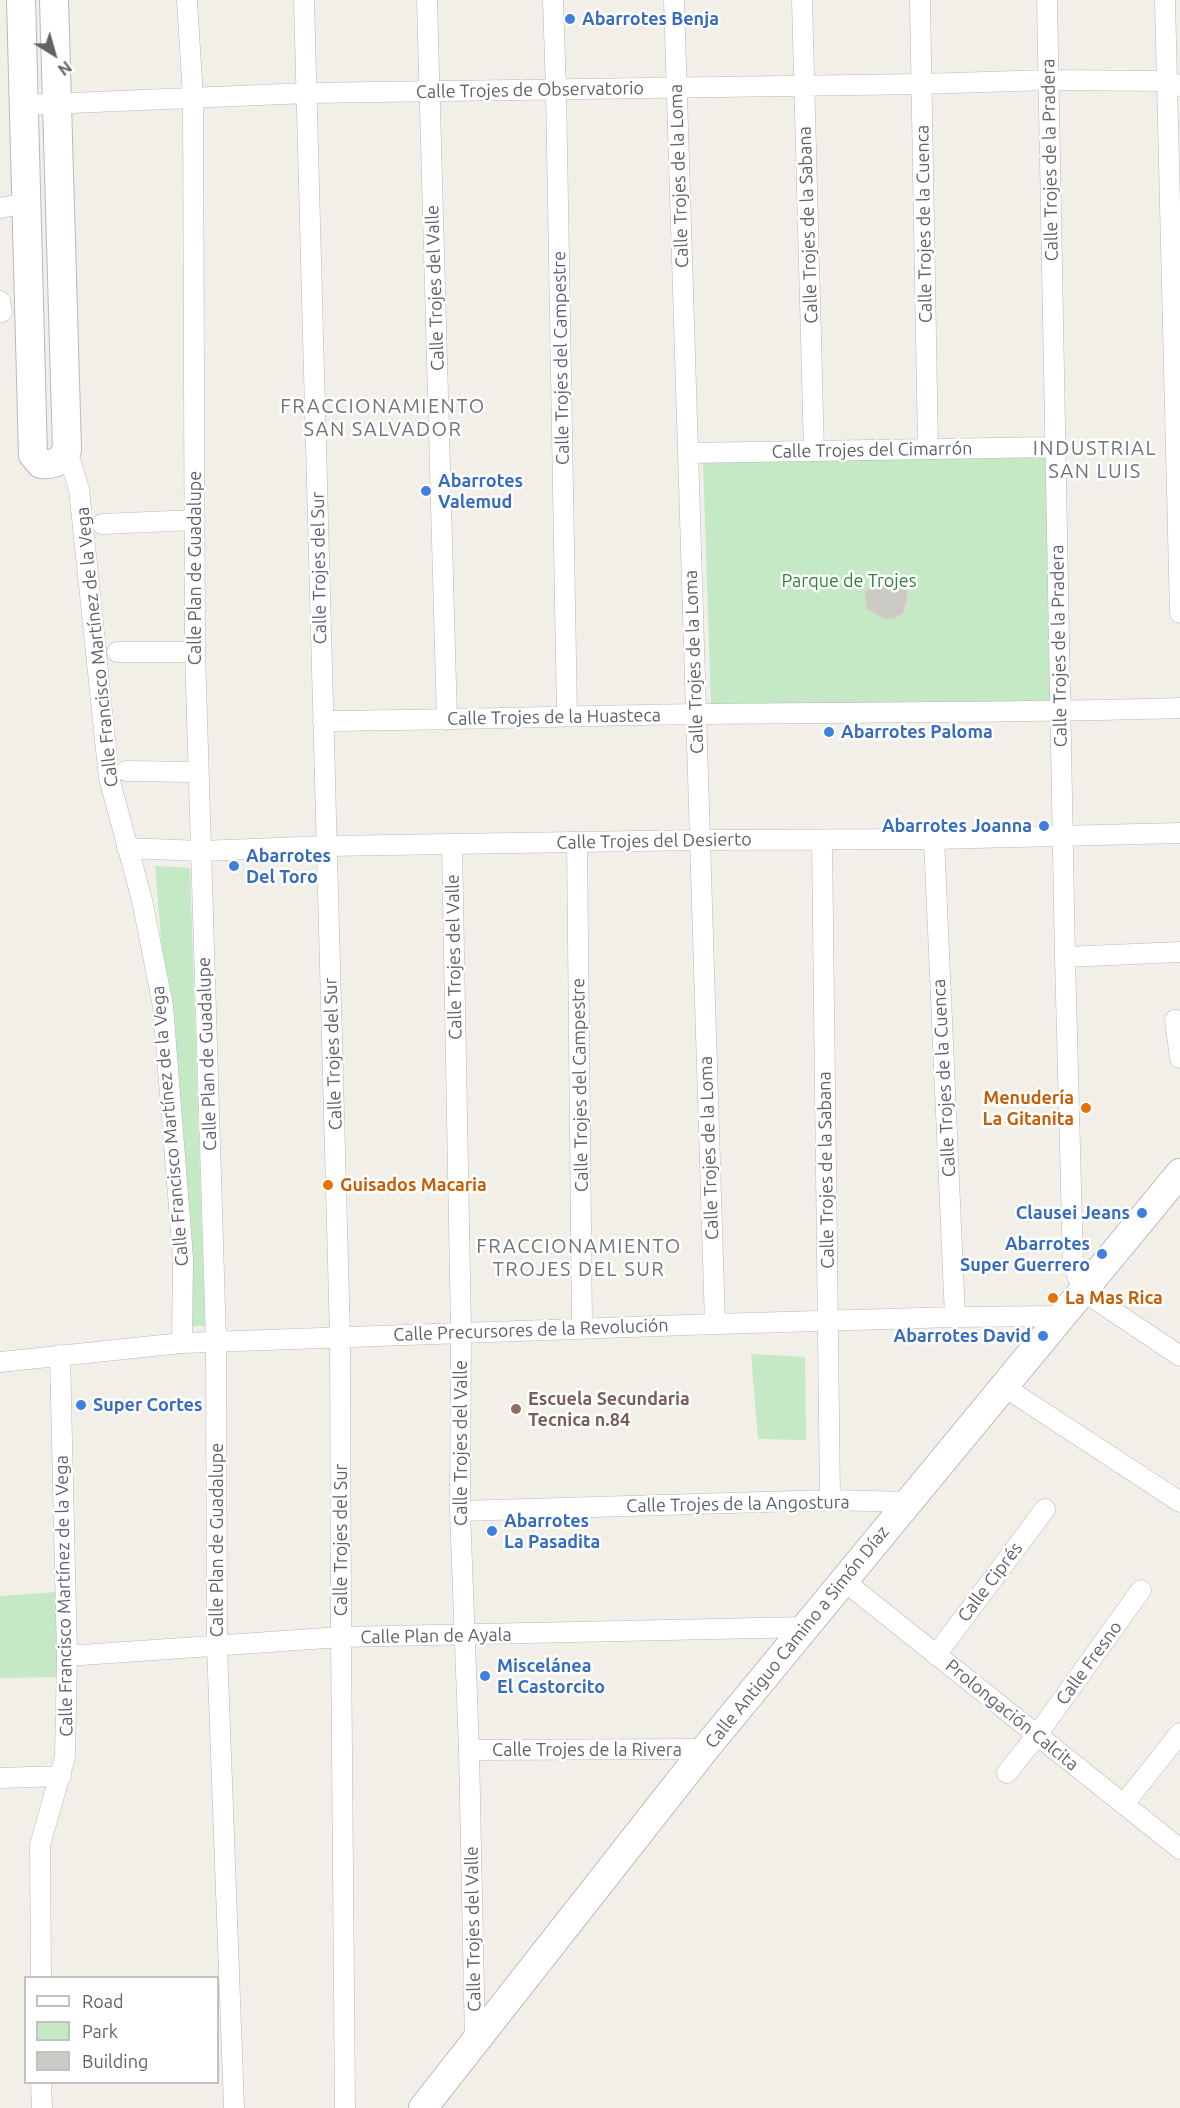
<!DOCTYPE html>
<meta charset="utf-8">
<style>
body{margin:0}
#map{position:relative;width:1180px;height:2108px;overflow:hidden;background:#f1efe8;font-family:Ubuntu,sans-serif}
canvas{display:block}
.legend{position:absolute;left:24px;top:1976px;width:195px;height:108px;box-sizing:border-box;background:#fff;border:2px solid #bfc1c3;margin:0;padding:8px 10px;list-style:none;font-size:18px;color:#5f6368}
.legend li{display:flex;align-items:center;gap:12px;height:30px}
.legend b{width:30px;border:2px solid #bfc1c3}
.north{position:absolute;left:24px;top:24px;width:60px;height:60px;-webkit-text-stroke:4px #fff;paint-order:stroke;rotate:143deg;font-size:16px;font-weight:700;line-height:24px;text-align:center;color:#5f6368}
.north::after{content:'';display:block;margin:auto;width:21px;height:27px;background:#5f6368;clip-path:polygon(50% 0,100% 100%,50% 72%,0 100%)}
</style>
<div id="map">
<canvas width="1180" height="2108"></canvas>
<ul class="legend">
<li><b style="height:8px;background:#fff"></b>Road</li>
<li><b style="height:16px;background:#c5e8c5"></b>Park</li>
<li><b style="height:16px;background:#cccac5"></b>Building</li>
</ul>
<div class="north">N</div>
</div>
<script>
const g = document.querySelector('canvas').getContext('2d');
g.lineJoin = 'round';
function paint(path, color) { g.fillStyle = color; g.fill(path, 'evenodd'); }
function trace(path, color, width, dash) { g.strokeStyle = color; g.lineWidth = width; g.lineCap = dash ? 'butt' : 'round'; g.setLineDash(dash || []); g.stroke(path); }
function drawText(font, color, halo, rows, align = 'center') {
  g.font = font + ' Ubuntu,sans-serif'; g.lineWidth = 5; g.setLineDash([]); g.textBaseline = 'middle'; g.strokeStyle = halo; g.fillStyle = color; for (const [text, x, y, turn = 0] of rows) {
    g.save(); g.translate(x, y); g.rotate((+turn || 0) * Math.PI / 180); g.textAlign = isNaN(turn) ? turn : align; if (halo) g.strokeText(text, 0, 0); g.fillText(text, 0, 0); g.restore();
  }
}
paint(new Path2D(`
 M1048,456L1052,702L711,705L703,460Z
 M155,866L190,868L205,1326H193Z
 M751,1354L805,1357L806,1440L758,1439Z
 M57,1592L61,1677L0,1678V1596Z`), '#c5e8c5');
const building = new Path2D(`
 M891,578L898,581L906,589L907,598L903,613L896,617L886,619L867,609L865,592L879,579Z`);
paint(building, '#cccac5');
trace(building, '#d6d1c6', 1.5);
const street = new Path2D(`
 M187,0L193,98L195,652L216,1341L217,1646L234,2108
 M304,0L340,1336L341,1637L345,2108
 M427,0L447,720
 M553,0L556,89L567,716
 M674,0L715,1324
 M802,0L814,451
 M920,0L928,449
 M1047,0L1065,957L1073,1264L1083,1291L1180,1356
 M1165,0L1180,613
 M24,105L308,93L922,84L1048,80L1167,81L1180,86
 M0,208L27,203
 M0,301L2,312
 M67,450L79,489L109,778L142,900L163,1006L183,1258L182,1343
 M688,453L1055,447
 M102,524L195,520
 M117,652H195
 M323,721C447,720 571,716 695,714C857,712 1018,713 1180,708
 M126,771L198,772
 M934,839L955,1317
 M822,840L830,1500
 M577,842L582,1328
 M452,845L461,1332L460,1511L469,1750L475,2042
 M127,848L201,851L327,846L700,840L934,839L1180,833
 M1065,957L1180,952
 M1175,1020L1180,1058
 M0,1362L182,1343L715,1324L955,1317L1062,1316
 M1003,1386L1180,1502
 M460,1511L830,1500L909,1502
 M844,1581L1180,1849
 M936,1655L1045,1509
 M67,1656L341,1637L806,1627
 M469,1750L705,1749
 M1007,1773L1037,1735L1141,1590
 M0,1778L61,1776
 M1124,1804L1180,1733
 M41,1978L40,1845L65,1757L67,1656L60,1355
 M41,2082L42,2108`);
const secondary = new Path2D(`
 M21,0L33,455L41,464C55,465 60,462 67,450L54,0
 M423,2108L705,1749L1180,1173`);
trace(street, '#b5b8bc', 21);
trace(secondary, '#b6babf', 30);
trace(street, '#fff', 20);
trace(secondary, '#fff', 28);
for (const [x, y, r, color] of [
 [570,19,6,"#3f7fe0"],
 [426,491,6,"#3f7fe0"],
 [829,732,6,"#3f7fe0"],
 [1044,826,6,"#3f7fe0"],
 [234,866,6,"#3f7fe0"],
 [1086,1108,6,"#e8710a"],
 [328,1185,6,"#e8710a"],
 [1142,1213,6,"#3f7fe0"],
 [1102,1254,6,"#3f7fe0"],
 [1053,1298,6,"#e8710a"],
 [1043,1336,6,"#3f7fe0"],
 [81,1405,6,"#3f7fe0"],
 [516,1409,6,"#8d6e63"],
 [492,1531,6,"#3f7fe0"],
 [485,1676,6,"#3f7fe0"]
]) { const dot = new Path2D(); dot.arc(x, y, r, 0, 2 * Math.PI); g.fillStyle = color; g.fill(dot); trace(dot, '#fff', 2); }
drawText('bold 18px', '#366cbe', '#fff', [
 ["Abarrotes Benja",582,19],
 ["Abarrotes",438,481],
 ["Valemud",438,502],
 ["Abarrotes Paloma",841,732],
 ["Abarrotes Joanna",1032,826,"right"],
 ["Abarrotes",246,856],
 ["Del Toro",246,877],
 ["Clausei Jeans",1130,1213,"right"],
 ["Abarrotes",1090,1244,"right"],
 ["Super Guerrero",1090,1265,"right"],
 ["Abarrotes David",1031,1336,"right"],
 ["Super Cortes",93,1405],
 ["Abarrotes",504,1521],
 ["La Pasadita",504,1542],
 ["Miscelánea",497,1666],
 ["El Castorcito",497,1687]
], 'left');
drawText('18px', '#5f6368', '#fff', [
 ["Calle Trojes de Observatorio",530,90,-1],
 ["Calle Trojes de la Pradera",1050,160,-91],
 ["Calle Trojes de la Loma",679,176,-92],
 ["Calle Trojes de la Cuenca",924,224,-91],
 ["Calle Trojes de la Sabana",808,225,-92],
 ["Calle Trojes del Valle",435,288,-92],
 ["Calle Trojes del Campestre",561,358,-91],
 ["Calle Trojes del Cimarrón",872,450,-1],
 ["Calle Plan de Guadalupe",195,568,-90],
 ["Calle Trojes del Sur",319,568,-91],
 ["Calle Trojes de la Pradera",1059,646,-91],
 ["Calle Francisco Martínez de la Vega",97,647,-96],
 ["Calle Trojes de la Loma",694,662,-92],
 ["Calle Trojes de la Huasteca",554,717,-1],
 ["Calle Trojes del Desierto",654,841,-1],
 ["Calle Trojes del Valle",454,957,-91],
 ["Calle Plan de Guadalupe",207,1054,-92],
 ["Calle Trojes del Sur",333,1054,-92],
 ["Calle Trojes de la Cuenca",944,1078,-93],
 ["Calle Trojes del Campestre",580,1085,-91],
 ["Calle Francisco Martínez de la Vega",170,1126,-95],
 ["Calle Trojes de la Loma",709,1148,-92],
 ["Calle Trojes de la Sabana",826,1170,-91],
 ["Calle Precursores de la Revolución",531,1330,-2],
 ["Calle Trojes del Valle",461,1443,-90],
 ["Calle Trojes de la Angostura",738,1504,-1],
 ["Calle Plan de Guadalupe",217,1540,-90],
 ["Calle Trojes del Sur",341,1540,-90],
 ["Calle Ciprés",990,1582,-53],
 ["Calle Francisco Martínez de la Vega",64,1596,-91],
 ["Calle Plan de Ayala",436,1636,-1],
 ["Calle Antiguo Camino a Simón Díaz",797,1637,-51],
 ["Calle Fresno",1089,1663,-54],
 ["Prolongación Calcita",1012,1715,39],
 ["Calle Trojes de la Rivera",587,1750],
 ["Calle Trojes del Valle",473,1929,-91]
]);
drawText('18px', '#348238', '#fff', [
 ["Parque de Trojes",849,581]
]);
drawText('bold 18px', '#c56008', '#fff', [
 ["Menudería",1074,1098,"right"],
 ["La Gitanita",1074,1119,"right"],
 ["Guisados Macaria",340,1185],
 ["La Mas Rica",1065,1298]
], 'left');
drawText('bold 18px', '#785e54', '#fff', [
 ["Escuela Secundaria",528,1399],
 ["Tecnica n.84",528,1420]
], 'left');
g.letterSpacing = '1.5px';
drawText('20px', '#70757a', '#fff', [
 ["FRACCIONAMIENTO",383,406],
 ["SAN SALVADOR",383,429],
 ["INDUSTRIAL",1095,448],
 ["SAN LUIS",1095,471],
 ["FRACCIONAMIENTO",579,1246],
 ["TROJES DEL SUR",579,1269]
]);
g.letterSpacing = '0px';
</script>
